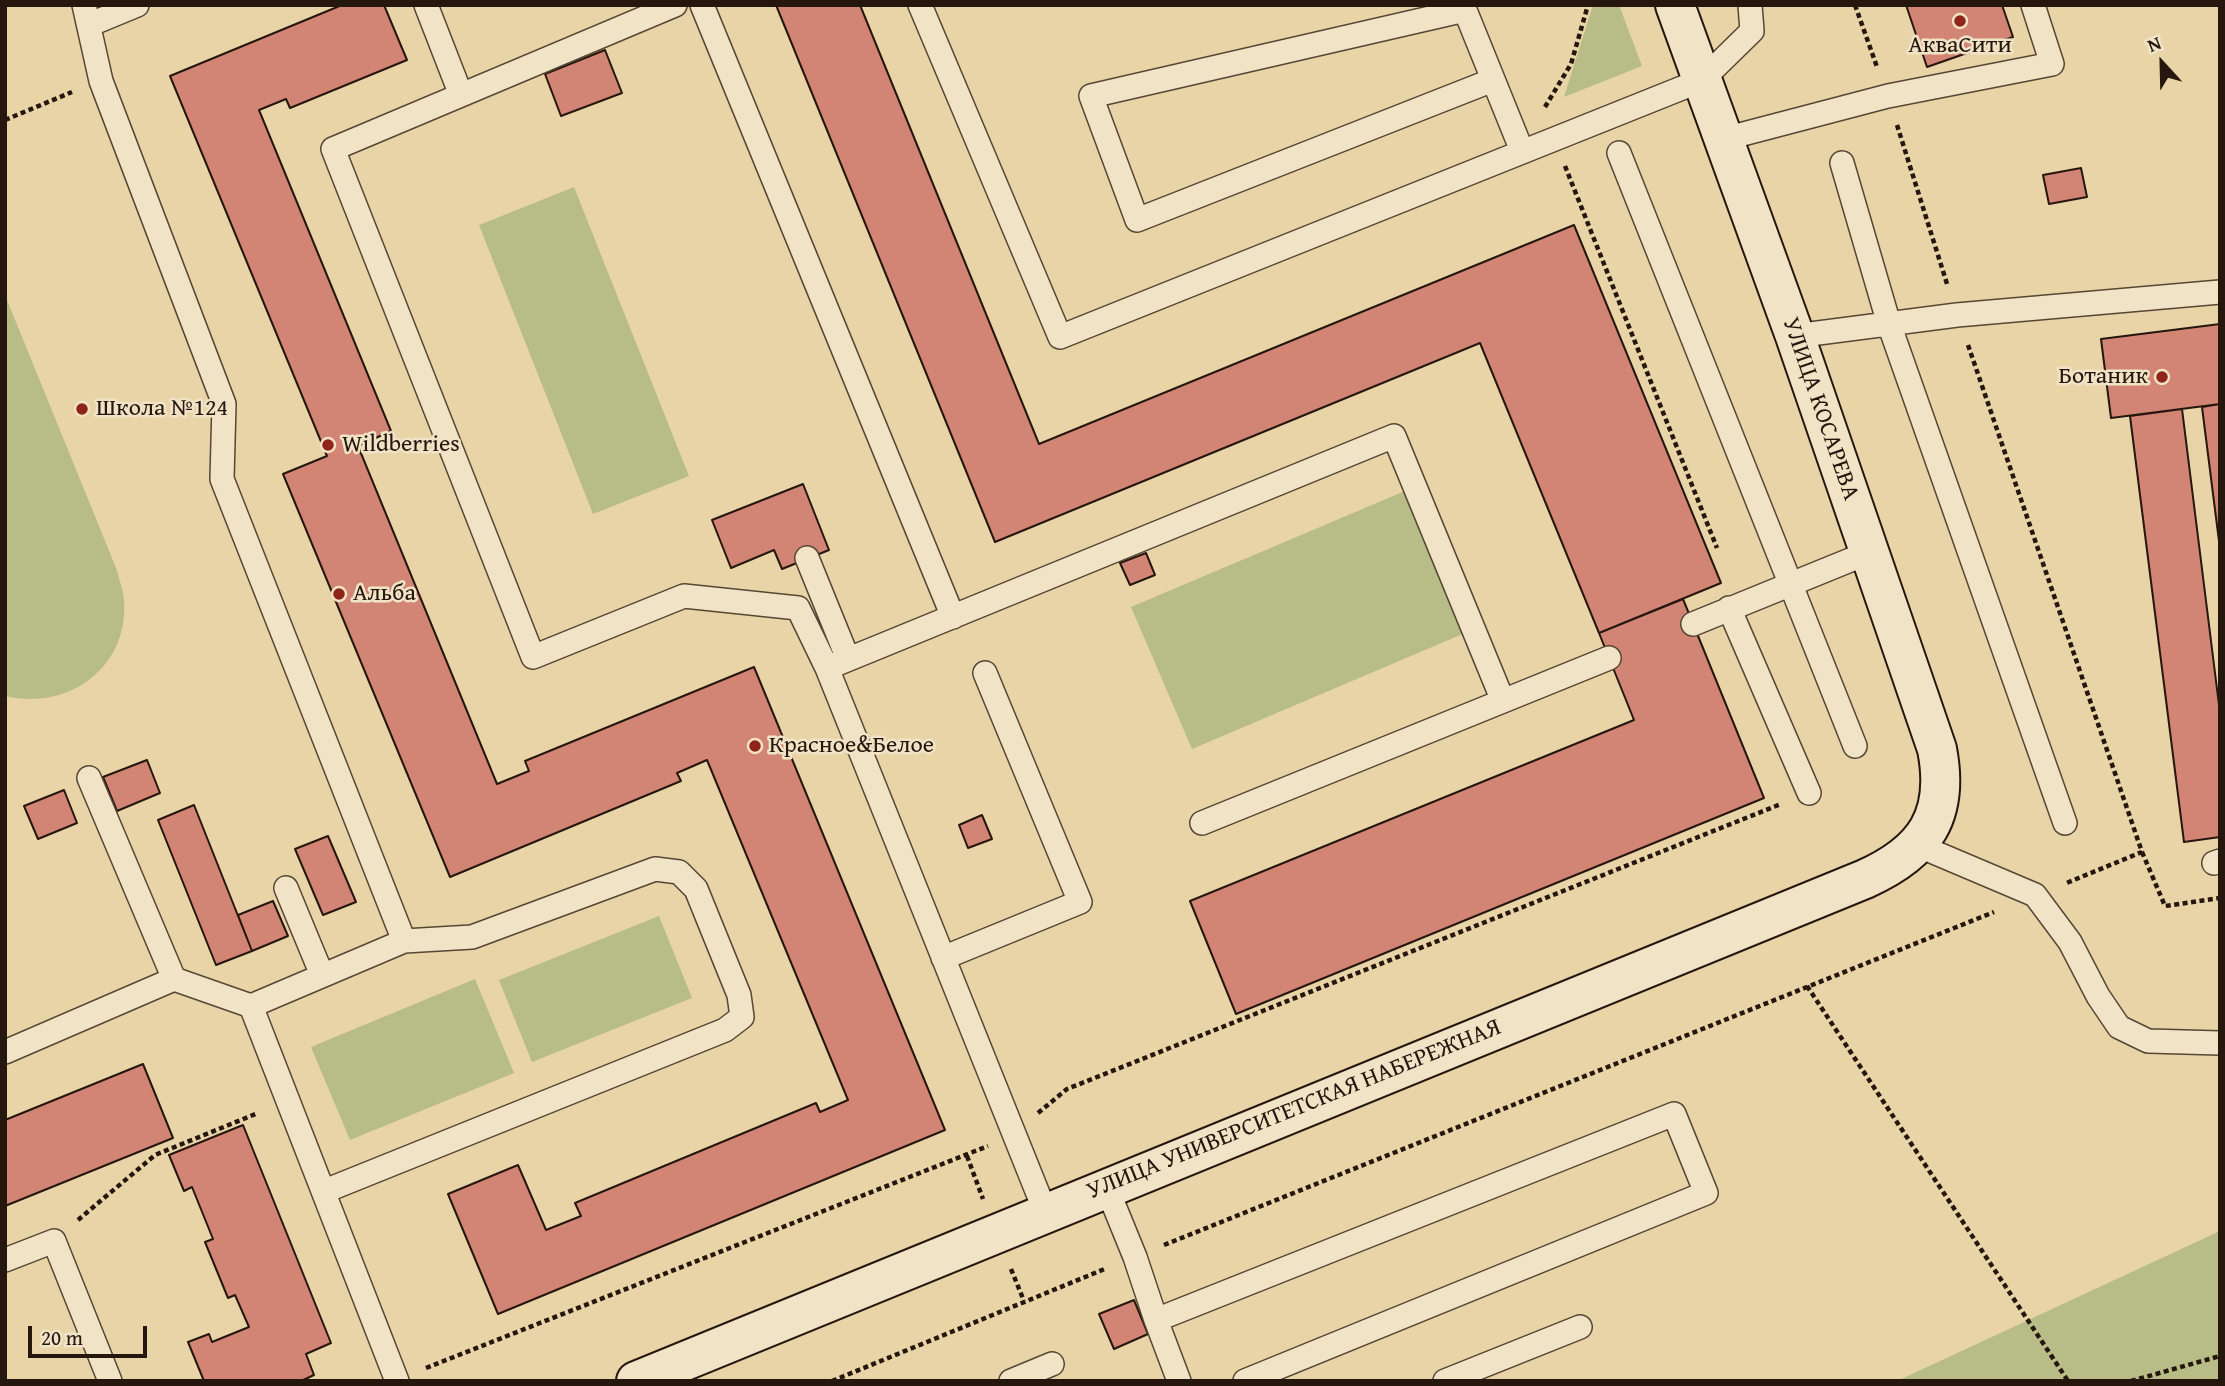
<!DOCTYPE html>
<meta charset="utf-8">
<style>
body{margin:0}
#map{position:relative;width:2225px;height:1386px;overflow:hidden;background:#e8d4a7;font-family:"Gentium Book Plus",serif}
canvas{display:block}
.frame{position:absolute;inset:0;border:7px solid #25160e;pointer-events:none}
.north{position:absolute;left:2127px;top:28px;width:70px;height:70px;-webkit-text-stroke:5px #f0e3c6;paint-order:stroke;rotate:338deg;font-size:19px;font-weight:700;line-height:28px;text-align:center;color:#25160e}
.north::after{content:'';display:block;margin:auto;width:24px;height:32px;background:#25160e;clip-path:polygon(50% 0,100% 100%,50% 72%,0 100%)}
.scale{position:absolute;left:28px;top:1326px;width:119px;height:32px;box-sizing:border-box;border:4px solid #25160e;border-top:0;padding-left:9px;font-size:21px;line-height:24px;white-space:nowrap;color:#25160e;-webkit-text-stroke:5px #f0e3c6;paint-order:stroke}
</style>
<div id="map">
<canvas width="2225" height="1386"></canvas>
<div class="frame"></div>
<div class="north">N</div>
<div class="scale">20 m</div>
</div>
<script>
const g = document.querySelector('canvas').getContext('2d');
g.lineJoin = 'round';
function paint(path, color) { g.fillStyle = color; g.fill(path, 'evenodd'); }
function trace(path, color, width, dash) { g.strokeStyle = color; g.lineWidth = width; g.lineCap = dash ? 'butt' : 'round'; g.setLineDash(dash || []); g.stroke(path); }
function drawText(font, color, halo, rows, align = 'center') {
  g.font = font + ' "Gentium Book Plus",serif'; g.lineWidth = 5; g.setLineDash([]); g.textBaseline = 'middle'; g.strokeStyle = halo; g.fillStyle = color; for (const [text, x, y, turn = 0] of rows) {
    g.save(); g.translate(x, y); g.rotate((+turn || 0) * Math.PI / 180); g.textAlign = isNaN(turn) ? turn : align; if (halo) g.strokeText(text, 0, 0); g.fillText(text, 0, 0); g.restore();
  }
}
paint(new Path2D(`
 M1593,5H1619L1642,66L1564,97Z
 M574,187L689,476L593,514L479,225Z
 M5,295L116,568C119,578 123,590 124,600C129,668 68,711 5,696Z
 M1405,491L1465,633L1192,749L1131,607Z
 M659,916L692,998L532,1062L499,980Z
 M475,979L514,1073L350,1140L311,1047Z
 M2220,1231V1381H1897Z`), '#b8bc86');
const building = new Path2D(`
 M342,5H384L407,60L290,108L286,99L259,110L391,431L358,446L497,784L529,771L525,761L754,667L945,1130L498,1314L448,1194L518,1165L546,1230L581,1216L575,1203L816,1103L820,1112L848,1100L707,760L677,773L681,781L450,877L283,474L327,456L170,76Z
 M776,5H860L1039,444L1574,225L1721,583L1599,633L1480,343L995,542Z
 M1906,5H2002L2013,37L1927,67Z
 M605,50L622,93L561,116L545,74Z
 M2081,168L2087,197L2049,204L2043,175Z
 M2220,324V404L2111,418L2101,339Z
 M2220,404V549L2202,407Z
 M2182,409L2220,713V837L2184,842L2130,416Z
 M803,484L829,550L782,569L774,550L731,568L712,520Z
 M1146,553L1155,575L1130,585L1120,563Z
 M1683,599L1764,798L1236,1014L1190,901L1634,720L1599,633Z
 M147,760L160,793L117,811L103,777Z
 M64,790L77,823L38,839L24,806Z
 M194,805L252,951L216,965L158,820Z
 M982,815L992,839L968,848L959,825Z
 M328,836L356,902L323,915L295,849Z
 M273,901L288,936L252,951L238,915Z
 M143,1064L173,1138L5,1206V1120Z
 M243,1125L331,1343L306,1354L314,1375L301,1381H204L188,1342L209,1334L212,1342L249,1327L235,1295L228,1298L205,1242L213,1239L192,1187L184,1191L169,1155Z
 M1134,1300L1148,1334L1114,1349L1099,1314Z`);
paint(building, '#d28575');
trace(building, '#25160e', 2);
const service = new Path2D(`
 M84,5L101,81L224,404L222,479L404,941
 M426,5L461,95
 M675,5L333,149L533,657L684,596L798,608L827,668L1045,1211
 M702,5L953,617
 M920,5L1060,337L1702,80L1752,31L1750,5
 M91,24L137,5
 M1493,80L1137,220L1091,96L1465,10L1522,151
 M1724,139L1888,96L2052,64L2033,5
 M1619,153L1855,746
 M1842,163L1889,324L2065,823
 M1795,336L1957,315L2220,292
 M807,558L848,659
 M1729,608L1809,793
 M1693,624L1870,552
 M827,668L1394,436L1503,701
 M89,778L174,979
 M1202,823L1609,658
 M1917,845L2035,895L2070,942L2098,996L2119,1027L2148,1041L2220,1043
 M2214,863L2220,861
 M286,888L322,975
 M943,958L1080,902L985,673
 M251,1006L397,1381
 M5,1052L174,979L251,1006L404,941L472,937L655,869L679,872L696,889L739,995L742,1017L725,1030L325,1191
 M1106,1186L1135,1257L1156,1320L1674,1114L1706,1193L1245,1381
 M5,1260L54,1241L110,1381
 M1156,1320L1179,1381
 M1011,1381L1052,1364
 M1445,1381L1580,1327`);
const secondary = new Path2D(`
 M636,1381L1865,879C1925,852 1950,816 1937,749L1795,336L1675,5`);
trace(service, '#564634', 26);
trace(secondary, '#25160e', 42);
trace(new Path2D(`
 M1855,5L1877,67
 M1545,107L1571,64L1588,5
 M5,120L72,92
 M1897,125L1948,287
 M1565,166L1717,548
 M1968,345L2142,852L2064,884
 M2142,852L2165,906L2220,898
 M1807,986L2068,1381
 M1038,1113L1067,1089L1781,804
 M967,1156L983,1199
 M78,1220L155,1155L258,1113
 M1164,1245L1994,912
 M1011,1269L1024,1301
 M426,1368L988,1146
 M832,1381L1107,1268
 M2131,1381L2220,1356`), '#25160e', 4.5, [5, 3.5]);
trace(service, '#f0e3c6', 23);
trace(secondary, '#f0e3c6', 38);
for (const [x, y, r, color] of [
 [1960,21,7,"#8f2418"],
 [2162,377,7,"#8f2418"],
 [82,409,7,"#8f2418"],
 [328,445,7,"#8f2418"],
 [339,594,7,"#8f2418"],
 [755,746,7,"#8f2418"]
]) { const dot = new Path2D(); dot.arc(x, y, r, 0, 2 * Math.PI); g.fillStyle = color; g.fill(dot); trace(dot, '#f0e3c6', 2.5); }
drawText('24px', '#25160e', '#f0e3c6', [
 ["АкваСити",1960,46,"center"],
 ["Ботаник",2148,377,"right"],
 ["Школа №124",96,409],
 ["Wildberries",342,445],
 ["Альба",353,594],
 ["Красное&Белое",769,746]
], 'left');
drawText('24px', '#25160e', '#f0e3c6', [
 ["УЛИЦА КОСАРЕВА",1820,409,71],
 ["УЛИЦА УНИВЕРСИТЕТСКАЯ НАБЕРЕЖНАЯ",1294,1110,-22]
]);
</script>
